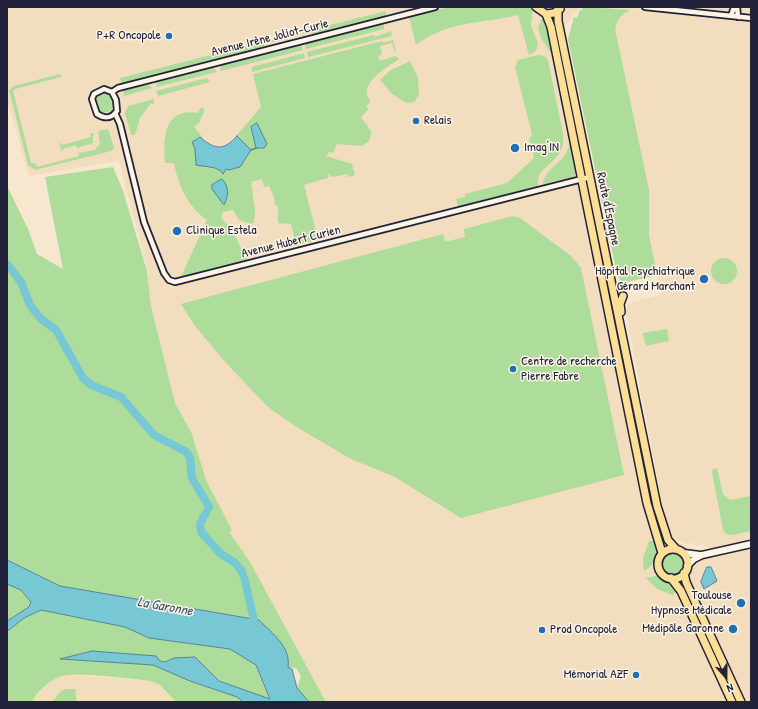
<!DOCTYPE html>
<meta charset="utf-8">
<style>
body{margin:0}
#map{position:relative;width:758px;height:709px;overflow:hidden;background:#f6e7ce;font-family:"Patrick Hand",sans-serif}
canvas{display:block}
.frame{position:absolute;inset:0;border:8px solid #22223b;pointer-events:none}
.north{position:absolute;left:706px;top:657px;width:40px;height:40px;-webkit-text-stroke:3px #fcf5e5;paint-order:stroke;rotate:159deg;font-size:11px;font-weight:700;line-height:16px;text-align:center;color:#22223b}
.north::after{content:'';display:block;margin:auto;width:14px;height:18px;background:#22223b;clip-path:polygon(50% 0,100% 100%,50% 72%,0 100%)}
</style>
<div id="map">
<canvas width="758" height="709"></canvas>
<div class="frame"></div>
<div class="north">N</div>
</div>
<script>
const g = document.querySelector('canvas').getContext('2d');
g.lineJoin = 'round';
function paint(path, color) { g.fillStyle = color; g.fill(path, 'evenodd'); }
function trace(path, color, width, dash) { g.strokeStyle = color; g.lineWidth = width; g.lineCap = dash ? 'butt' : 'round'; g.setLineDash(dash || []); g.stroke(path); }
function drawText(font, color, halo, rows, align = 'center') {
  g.font = font + ' "Patrick Hand",sans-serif'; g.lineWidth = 3; g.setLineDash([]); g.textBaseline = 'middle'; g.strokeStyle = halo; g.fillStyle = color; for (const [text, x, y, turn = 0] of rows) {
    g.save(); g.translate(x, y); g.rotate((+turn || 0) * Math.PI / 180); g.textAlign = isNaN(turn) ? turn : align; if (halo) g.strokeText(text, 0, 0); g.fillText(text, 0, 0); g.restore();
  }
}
paint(new Path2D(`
 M7,7H580L563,29L632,372L664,519L675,542L706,552L751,545V702H326L250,562L230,533L232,530L206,480L192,434L175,403L151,306L147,266L119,161L29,176L7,100Z
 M583,7H602L751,22V541L711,549L700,544L699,547L689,542L688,545L675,539L665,519L626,312L627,306L632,302L661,295L657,275L627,282L620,280L617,274L568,39L574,17L577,18L580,10L582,11Z
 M610,7H751V21Z
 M67,675L151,681L159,685L176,702H32L44,687L53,679Z`), '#f2ddbe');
paint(new Path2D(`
 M453,7H533L531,25L538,44L536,51L529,55L518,15C485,23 446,21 416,45L409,17L429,11Z
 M583,7L631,10C621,14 617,19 615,29L649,190V235L657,275L627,282L620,280L617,274L568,39L574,17L577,18L580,10L582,11Z
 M386,11V15C368,26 334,30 313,36L312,32L303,34L302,32Z
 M543,16L546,20L577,172L573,177L543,184C545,166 569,162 569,142L552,55L541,38L538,28Z
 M384,23V29L306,49L305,42Z
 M391,31L392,36L308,57L307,52L374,35L375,37Z
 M299,33V35L264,44L265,48L122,85L120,78Z
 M393,40L396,51L395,53L392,43L380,46L382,55L378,56L380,61L395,56L399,59C387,67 364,80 367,96L371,101L366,106L369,109L361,117L371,131L370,140L362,146L337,144L333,153L329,152L326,156L352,164L355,175L348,177L347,174L332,177L328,173V178L304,185L318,240L296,245L291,224L278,223V206L275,205L274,197L269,186L264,187L262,179L251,182L255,210L254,222L251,224L239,220L233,210L223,212L221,217L234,234L248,262L180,279L207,220C188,207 178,185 174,163H165C163,138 164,107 198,113L201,107L205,110L199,123L194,127L203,138H197L192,142L206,168C217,168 224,171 235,169L251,150L237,135L261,107L253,74L382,41L383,43Z
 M301,43L303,50L221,71L220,67L223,63Z
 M304,53L305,58L252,72V67Z
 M538,55L544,56L548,60L563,134C567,163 534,165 538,186L478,203L458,207L456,199L465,197V194L507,183L534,158L529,139L532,134L515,67L518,60Z
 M410,61L418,78L419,95L414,102L406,103L392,94L380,80L391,70Z
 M212,66L217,72L156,87L157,80Z
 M60,74L61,77L15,89L13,91L31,163L36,164L37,167L79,156L78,153L95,150L100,144L98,131L108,129L114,148L111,151L35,170L28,165L9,90L14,86Z
 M207,78L210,82L158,96L156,91Z
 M146,83L152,88L124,96L123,89Z
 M104,92L111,96L113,106L111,111L104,113L98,110L96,100L99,93Z
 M154,99V105L151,103L140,118L135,135H131L125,113L128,106Z
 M90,133H93V143L77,148L76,145L63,149L62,152L59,142L62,145L91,137Z
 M113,167L123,191L147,271L151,306L175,403L192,434L206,480L232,530L230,533L250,562L326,702H309L297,688L301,676L296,668L288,667L259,620L60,586L7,560V186L28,229L37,254L63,269L45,177Z
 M513,216L520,218L571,256L581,268L624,475L461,518L395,477L351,459L295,426L268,407L227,364L195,326L181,304L443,234L445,242L465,237L464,229Z
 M711 271a13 13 0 1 1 26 0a13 13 0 1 1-26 0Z
 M667,329L669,341L646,346L643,333Z
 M717,468L723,494L730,500L751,496V531L732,535L726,534L723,530L712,472L713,469Z
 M649,541H656C659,554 656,564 644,571L643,558Z
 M662 563a11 11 0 1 1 22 0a11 11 0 1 1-22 0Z
 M655,576C666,576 673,583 679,591L672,595L657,589L646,578Z
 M7,584L21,590L31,602L29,607L7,621Z
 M41,610L125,627L149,638L230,649L256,665L270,700L219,681L195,657L174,658L165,662L92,651L62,659L153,665L190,681L237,697L243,702H176L160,685L151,681C132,679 77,672 62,676C49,680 38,691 32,702H7V630H9L24,618Z
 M66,689H75L77,702H52L61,691Z`), '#addc9b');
const water = new Path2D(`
 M257,123L267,144L264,148H256L251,127Z
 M237,136L251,150L240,167L229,170L226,169L223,174L221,171L215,168L196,165L195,149L192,142L200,137C215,150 224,151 237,136Z
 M222,179C229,186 229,196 224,205L212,189V185Z
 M7,560L60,586L259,620C272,633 291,647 288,667L292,669L297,688L309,702H243L237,697L190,681L153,665L60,659L92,651L156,656L160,661L165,662L174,658L195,657L219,681L270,699L256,665L230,649L149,638L125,627L41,610L24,618L9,630H7V621L29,607L31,602L21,590L7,584Z
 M707,567H711L717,581L704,589L701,582Z`);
paint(water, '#78c7d4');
trace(water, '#568597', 1);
trace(new Path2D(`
 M251,150L256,148`), '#568597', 1.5);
trace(new Path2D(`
 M7,264L21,282L30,305L41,319L56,330L83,378L91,385L121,397L154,435L185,451L190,457L192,478L209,507L200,524L201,532L221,554L234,562L241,570L245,580L256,630`), '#78c7d4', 8);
const minor = new Path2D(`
 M645,7L751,18
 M737,7L738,17
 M731,16L734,7
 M104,89L112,92L116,100L117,111C111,119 105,119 97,114L92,99L94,94Z
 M112,92L118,88L435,7
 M115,113L120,124L144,222L164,273L169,280L175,282L590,177`);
const tertiary = new Path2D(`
 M684,553L700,555
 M687,566L694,559L702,555L751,544`);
const primary = new Path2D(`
 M536,7L546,14L554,13L560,9
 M558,11V21L657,506L668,540L676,549
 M546,14L551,27L647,503L662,553
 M621,312L620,304L623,296
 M658 564a15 15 0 1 1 30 0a15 15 0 1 1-30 0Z
 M684,573L686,582L741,702
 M671,578L681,591L732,702`);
trace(minor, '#22223b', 8);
trace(tertiary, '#22223b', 9);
trace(primary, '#22223b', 10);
trace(minor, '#fcf5e5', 4.5);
trace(tertiary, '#fcf5e5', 6);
trace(primary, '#fbdf96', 7);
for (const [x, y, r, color] of [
 [169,36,4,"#1f6fb2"],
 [416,121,4,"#1f6fb2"],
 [515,148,5,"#1f6fb2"],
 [177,231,5,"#1f6fb2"],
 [704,279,5,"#1f6fb2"],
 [513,369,4,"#1f6fb2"],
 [741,603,5,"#1f6fb2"],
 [733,629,5,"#1f6fb2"],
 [542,630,4,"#1f6fb2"],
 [636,675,4,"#1f6fb2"]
]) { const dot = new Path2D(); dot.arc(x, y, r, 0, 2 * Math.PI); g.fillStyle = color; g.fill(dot); trace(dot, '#fcf5e5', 1.5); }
drawText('13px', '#22223b', '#fcf5e5', [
 ["P+R Oncopole",161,36],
 ["Relais",424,121,"left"],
 ["Imag'IN",524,148,"left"],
 ["Clinique Estela",186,231,"left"],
 ["Hôpital Psychiatrique",695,272],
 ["Gérard Marchant",695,287],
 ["Centre de recherche",521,362,"left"],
 ["Pierre Fabre",521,377,"left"],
 ["Toulouse",732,596],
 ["Hypnose Médicale",732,611],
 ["Médipôle Garonne",724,629],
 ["Prod Oncopole",550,630,"left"],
 ["Mémorial AZF",628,675]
], 'right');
drawText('13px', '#22223b', '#fcf5e5', [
 ["Avenue Irène Joliot-Curie",270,38,-14],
 ["Route d'Espagne",608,209,78],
 ["Avenue Hubert Curien",291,242,-14]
]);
drawText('italic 14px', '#3c5469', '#fcf5e5', [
 ["La Garonne",165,607,10]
]);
</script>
